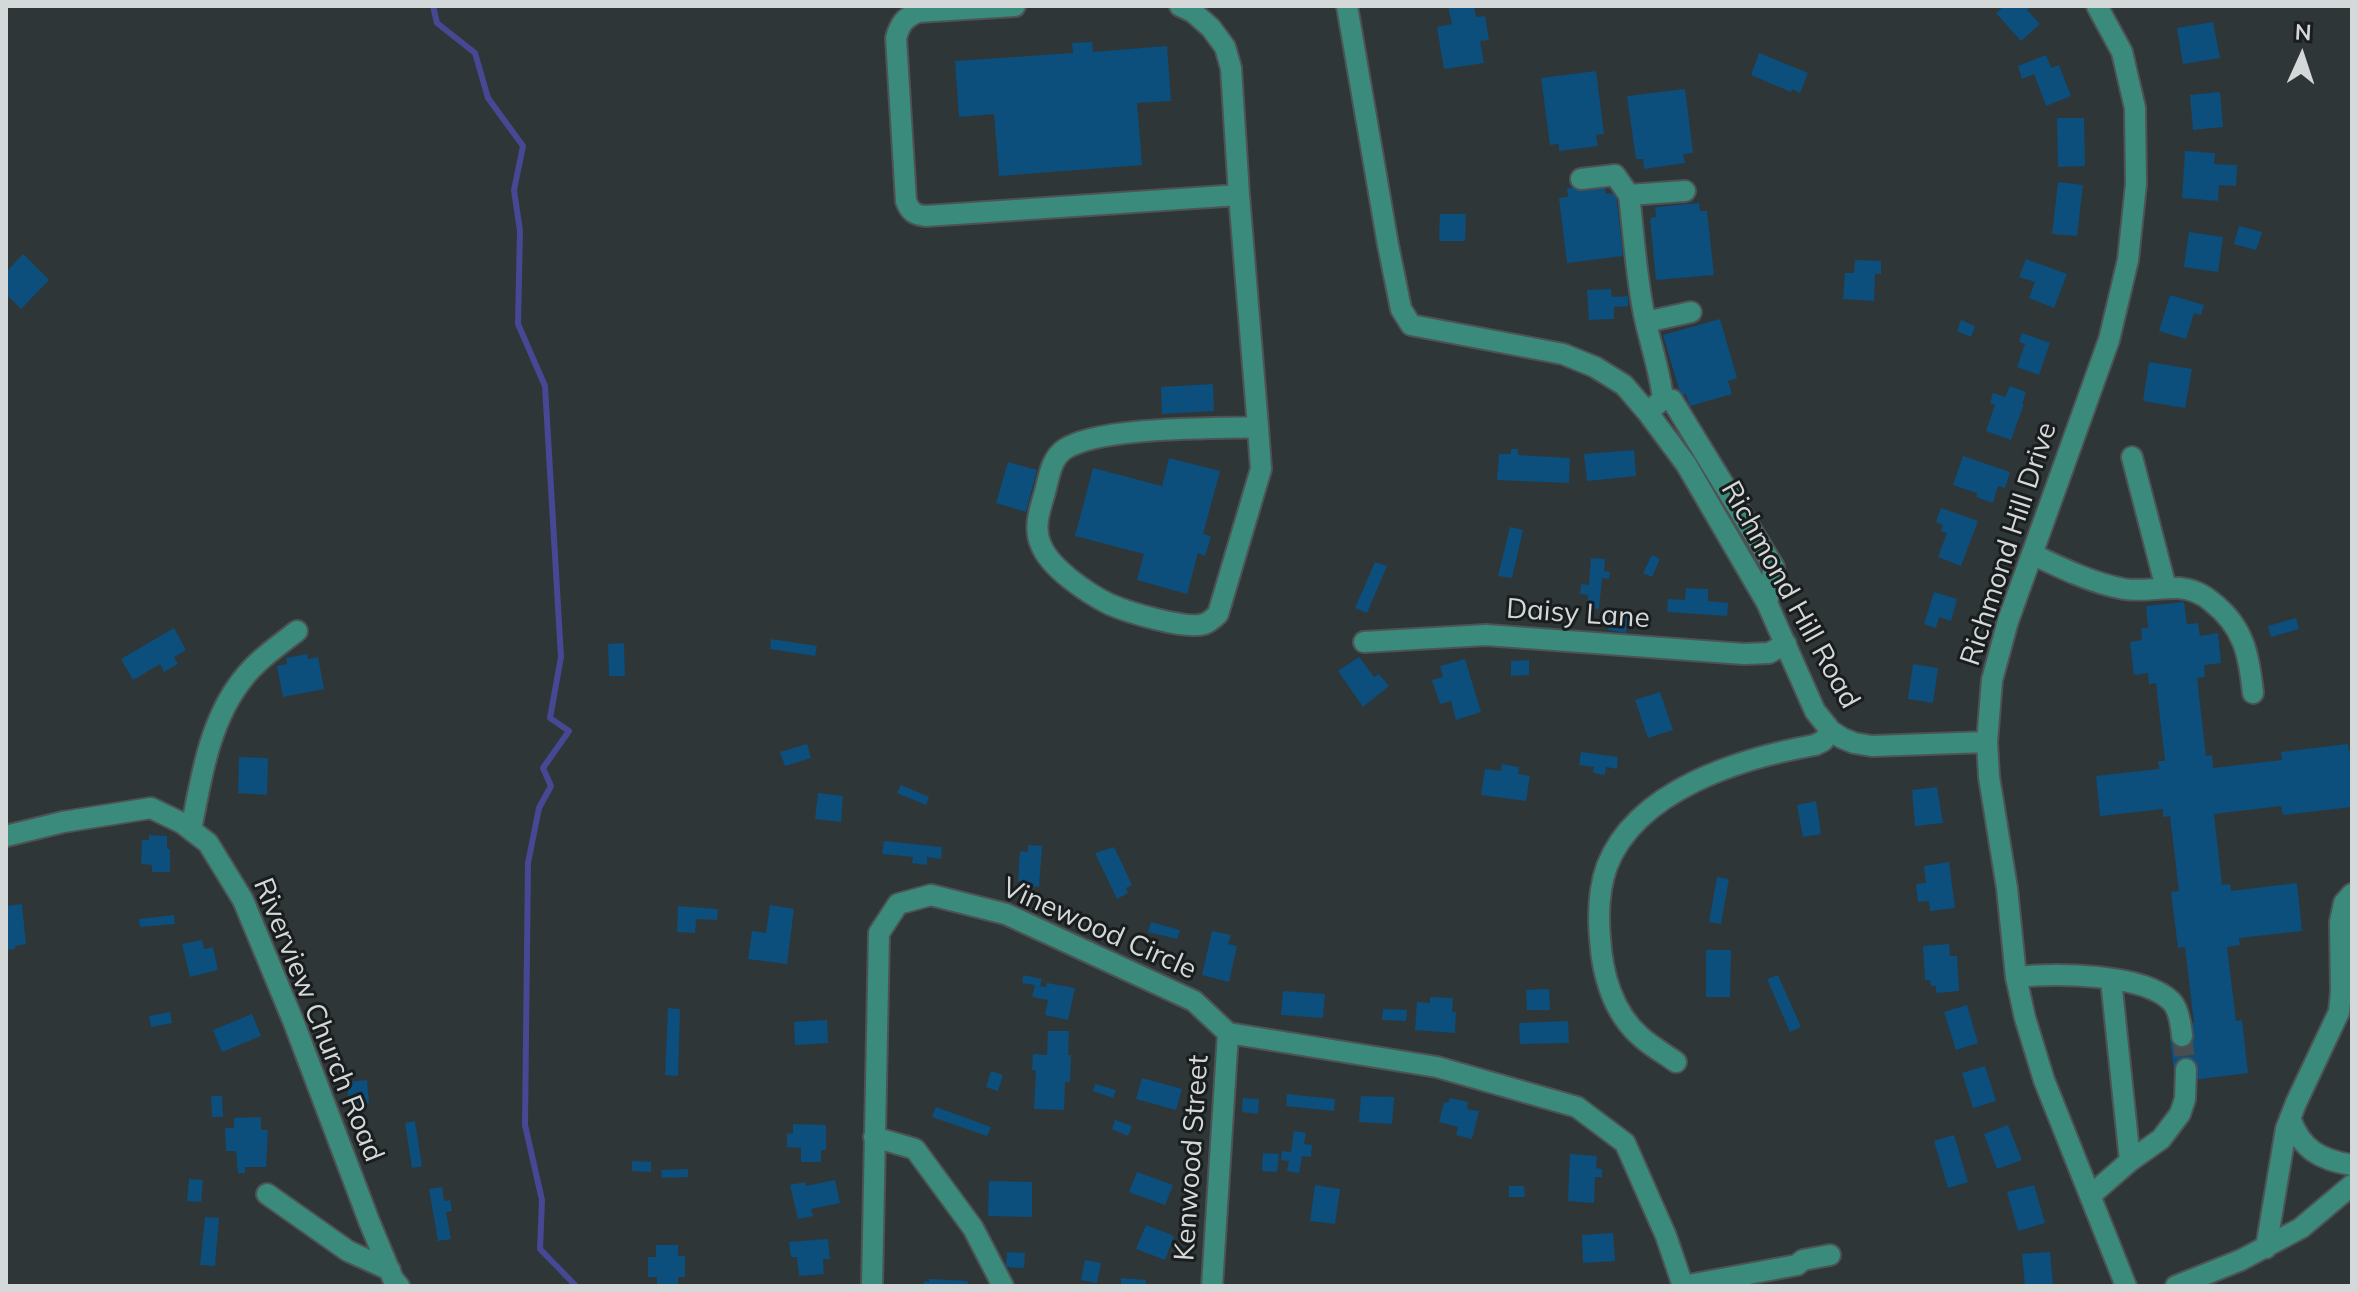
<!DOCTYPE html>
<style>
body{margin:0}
#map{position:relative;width:2358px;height:1292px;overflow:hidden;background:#2f3638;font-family:Mulish,sans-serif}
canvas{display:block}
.frame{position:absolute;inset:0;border:8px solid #d4d8d9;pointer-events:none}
.north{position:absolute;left:2262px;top:16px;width:80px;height:80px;-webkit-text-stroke:6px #1a1d1e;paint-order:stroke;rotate:3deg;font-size:22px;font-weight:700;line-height:32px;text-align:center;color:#d4d8d9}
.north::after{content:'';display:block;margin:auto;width:28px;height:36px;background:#d4d8d9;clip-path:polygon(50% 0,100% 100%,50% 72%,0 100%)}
</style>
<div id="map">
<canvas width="2358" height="1292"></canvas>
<div class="frame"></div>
<div class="north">N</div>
</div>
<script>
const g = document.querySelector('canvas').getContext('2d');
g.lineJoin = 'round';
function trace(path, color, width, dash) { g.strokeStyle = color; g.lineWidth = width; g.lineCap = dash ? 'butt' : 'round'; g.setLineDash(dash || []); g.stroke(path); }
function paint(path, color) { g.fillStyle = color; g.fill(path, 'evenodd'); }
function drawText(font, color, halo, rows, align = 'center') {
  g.font = font + ' Mulish,sans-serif'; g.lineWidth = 6; g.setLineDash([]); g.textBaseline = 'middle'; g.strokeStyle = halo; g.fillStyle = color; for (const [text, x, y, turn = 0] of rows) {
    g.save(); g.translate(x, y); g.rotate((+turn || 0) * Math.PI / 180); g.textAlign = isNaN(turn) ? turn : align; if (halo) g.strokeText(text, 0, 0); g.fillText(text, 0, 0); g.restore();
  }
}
trace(new Path2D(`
 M433,6L437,23L475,53L488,98L523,146L514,190L520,231L518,324L545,386L561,657L550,718L569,731L543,768L551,786L539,808L528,863L525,1125L542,1200L540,1249L576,1286`), '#464894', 6);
paint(new Path2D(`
 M1448,6H1474L1476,17L1485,16L1489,40L1480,41L1484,63L1444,69L1437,27L1452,24Z
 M2004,6H2028L2030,8L2027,10L2040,24L2021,41L1996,13Z
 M2213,22L2220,58L2183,64L2177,28Z
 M1092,42L1093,52L1167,46L1171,101L1137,103L1142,165L999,176L994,114L959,117L955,61L1073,53L1072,43Z
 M1759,53L1808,73L1800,93L1792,89L1791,92L1751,75Z
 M2046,55L2051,68L2059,65L2071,96L2046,106L2034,74L2022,79L2018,66Z
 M1596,71L1604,134L1596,135L1598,146L1559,151V144L1550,145L1541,78Z
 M1685,89L1693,153L1683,154L1685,163L1644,169L1643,159H1636L1627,96Z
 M2220,92L2223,127L2193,130L2190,95Z
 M2057,118H2084L2085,166L2058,167Z
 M2185,151L2215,153L2214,164L2237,165L2236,186L2219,185L2218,201L2182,198Z
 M2058,182L2083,185L2077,236L2052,234Z
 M1604,184L1606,194L1616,193L1623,256L1567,263L1559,198L1568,197L1567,188Z
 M1699,203L1700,211H1707L1714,275L1656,280L1650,218L1656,217L1655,207Z
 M1440,214H1466L1465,241H1439Z
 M2239,226L2262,232L2256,250L2234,244Z
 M2189,232L2223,237L2218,272L2184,267Z
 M23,254L49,280L21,309L6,294V272Z
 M2026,259L2067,274L2054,308L2029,298L2035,282L2019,277Z
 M1855,260L1881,261V274H1875L1874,301L1843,299L1845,273H1854Z
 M1611,289L1612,297L1628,296V306L1614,307V319L1589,320L1587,290Z
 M2170,295L2204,305L2201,315L2194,313L2186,339L2159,331Z
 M1720,319L1737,378L1728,381L1732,394L1690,406L1686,394L1681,396L1663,335Z
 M1961,320L1975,326L1971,337L1957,331Z
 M2022,333L2050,343L2039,375L2017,367L2025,344L2019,342Z
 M2149,362L2192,369L2185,408L2143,401Z
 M1213,384L1214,411L1162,414L1161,387Z
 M2010,386L2026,392L2022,404H2024L2011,440L1986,431L1995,405L1990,403L1993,393L2005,397Z
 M1511,449H1518V455L1570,458L1569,483L1497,480L1499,454H1511Z
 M1634,450L1636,476L1587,481L1584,454Z
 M1963,456L2010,472L2005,488L1998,486L1993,503L1976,497L1977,493L1953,485Z
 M1169,458L1220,471L1203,534L1211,536L1205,556L1198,553L1187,594L1137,580L1144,554L1075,536L1093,468L1162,486Z
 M1008,462L1037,470L1026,512L996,503Z
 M1941,508L1978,521L1961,566L1938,557L1947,533L1941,531L1943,525L1936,522Z
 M1510,527L1523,530L1512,578L1498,576Z
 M1652,555L1660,559L1652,577L1643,573Z
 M1591,558L1605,559L1604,571L1610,572L1609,579L1602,578L1599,609L1587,608L1588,595L1580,594L1581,584L1589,585Z
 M1375,562L1387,566L1367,613L1355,608Z
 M1686,588L1708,589V601L1728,603L1727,616L1667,612L1668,599L1685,600Z
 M1934,592L1957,599L1951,621L1939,617L1936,628L1924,624Z
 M2184,602L2187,624L2198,623L2200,636L2218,633L2221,663L2204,665L2205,677L2197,678L2206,756L2212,755L2213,768L2282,760L2281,752L2348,744L2349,751H2352V807L2283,815L2281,806L2214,814L2222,885L2230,884L2231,891L2297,883L2302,931L2239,938L2240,945L2227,947L2236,1021L2242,1020L2248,1073L2193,1080L2191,1069L2174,1071L2170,1038L2187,1035L2186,1024L2194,1023L2185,947L2178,948L2171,892L2179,891L2170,816L2163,817V809L2100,816L2096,776L2159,769L2158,761H2165L2156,683L2149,684L2148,673L2134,675L2130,642L2142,640L2141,628H2148L2146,606Z
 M1610,612L1629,614L1626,633L1608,630Z
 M2296,618L2299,629L2271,637L2268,626Z
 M174,628L186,650L174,657L178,664L164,672L160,664L133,680L121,659Z
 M771,639L817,646L815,656L770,649Z
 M624,643L625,676H609L608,644Z
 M307,654L308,659L318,657L324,689L283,697L277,666L287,664L286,658Z
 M1359,657L1374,677L1379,674L1389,686L1363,707L1338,671Z
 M1465,659L1481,712L1456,720L1451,701L1440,704L1432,680L1443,677L1440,666Z
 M1529,660V675L1511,676V661Z
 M1913,664L1938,668L1933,703L1908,699Z
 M1660,692L1673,730L1648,738L1635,700Z
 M807,744L811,758L785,766L780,752Z
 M1581,752L1618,757L1617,769L1606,767L1605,775L1593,773L1594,767L1579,765Z
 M239,757L268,758L267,795L238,793Z
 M1502,764L1519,767L1518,774L1530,776L1526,801L1481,795L1485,769L1501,771Z
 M901,785L929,797L926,805L897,793Z
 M1937,787L1943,823L1915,826L1912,790Z
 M818,793L843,796L841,822L815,819Z
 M1816,801L1821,834L1803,837L1797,805Z
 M149,835L167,836V849H170V872H152V865L141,864L142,840H149Z
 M884,841L942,847L941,859L927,857V865L912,863L913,857L882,854Z
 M1028,845L1042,846L1039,887L1024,886V882L1018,881L1020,851L1028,852Z
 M1114,847L1132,885L1126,888L1128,893L1117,899L1095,853Z
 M1949,862L1955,908L1930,911L1929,901L1918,902L1916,884L1926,883L1924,866Z
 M1717,877L1729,879L1721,924L1709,922Z
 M22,904L26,944L15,946V949L6,950V906Z
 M770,905L794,909L787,964L748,959L752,931L766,933Z
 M678,906L718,909L717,920L696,919L695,933L677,932Z
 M174,915L175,924L140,927L139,919Z
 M1151,922L1180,930L1177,939L1148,932Z
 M1212,931L1231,935L1228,944L1237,946L1229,982L1202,975Z
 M202,940L204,949L213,947L218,970L190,977L182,944Z
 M1949,944L1950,956H1957L1959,991L1936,993V986H1931L1930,980H1925L1923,946Z
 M1706,950H1731L1730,997H1706Z
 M1023,975L1042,979L1040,986L1046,987L1047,983L1075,988L1068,1020L1045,1015L1048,1000L1032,997L1035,985L1022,983Z
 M1778,975L1801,1027L1790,1032L1767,979Z
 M1549,989L1550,1010H1527L1526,990Z
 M1283,991L1325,994L1323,1018L1281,1015Z
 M1430,997L1453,998L1452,1012H1456L1455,1033L1415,1030L1417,1002L1430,1003Z
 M1967,1005L1978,1043L1956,1050L1944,1012Z
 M668,1008L680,1009L678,1076L665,1075Z
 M1383,1009L1407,1010L1406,1021L1382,1020Z
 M170,1012L172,1023L151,1027L149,1016Z
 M252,1014L261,1036L222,1052L213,1030Z
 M827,1020L828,1043L795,1045L794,1022Z
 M1568,1021L1569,1043L1520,1044L1519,1023Z
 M1048,1031H1069L1068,1055H1071L1070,1082H1065L1064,1110L1034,1109L1036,1070H1032L1033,1054L1047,1055Z
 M1985,1066L1996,1101L1973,1108L1962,1073Z
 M991,1071L1003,1075L998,1091L986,1087Z
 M1142,1078L1182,1089L1176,1110L1136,1099Z
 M367,1080L369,1103H366L367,1108L353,1110L352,1104L349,1105L347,1082Z
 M1095,1084L1116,1090L1113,1098L1093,1091Z
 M1287,1094L1335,1099L1334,1111L1286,1106Z
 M211,1096H222L223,1117H212Z
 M1361,1096L1394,1097L1392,1124L1359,1122Z
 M1243,1098L1259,1099L1258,1114L1242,1112Z
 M1450,1098L1468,1102L1467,1109L1479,1111L1472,1139L1456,1135L1458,1127L1439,1122L1444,1102L1448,1103Z
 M936,1107L991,1127L987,1136L932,1117Z
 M261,1117V1130H268L266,1167H245V1173H238L236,1151H226L225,1128H234V1118Z
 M1115,1120L1132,1126L1128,1136L1112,1129Z
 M415,1121L422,1166L412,1168L405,1123Z
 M793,1124L826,1125V1150H821V1162H801V1148L787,1147V1133L793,1134Z
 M2008,1125L2022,1160L1997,1169L1984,1134Z
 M1294,1131L1306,1133L1304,1144L1312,1145L1311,1157L1302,1156L1299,1173L1287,1171L1289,1161L1281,1160L1282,1151L1291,1152Z
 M1954,1135L1968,1182L1948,1188L1934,1141Z
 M1263,1153L1279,1154L1277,1172L1262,1171Z
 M1570,1154L1597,1156L1596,1168L1602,1169V1177H1595L1594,1203L1568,1201Z
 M632,1161L651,1162V1172L632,1171Z
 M688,1169V1177L662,1178L661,1170Z
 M1137,1172L1173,1185L1165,1205L1129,1192Z
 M189,1179L203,1180L201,1202L187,1201Z
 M835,1180L840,1203L811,1209L813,1216L798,1219L790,1185L805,1182L806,1186Z
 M989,1181L1032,1182V1217L988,1216Z
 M1315,1185L1340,1189L1335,1224L1310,1221Z
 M2034,1185L2045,1223L2018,1231L2007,1192Z
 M1509,1186H1524L1525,1197H1509Z
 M442,1187L444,1201L450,1200L452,1211L446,1212L451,1239L438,1241L429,1189Z
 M205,1217L219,1218L215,1266L200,1265Z
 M1146,1225L1174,1236L1165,1260L1136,1249Z
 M1613,1233L1615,1261L1583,1263L1582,1235Z
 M828,1239L830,1259H823L824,1274L799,1276L797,1257H791L789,1242Z
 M656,1245H678V1256H685V1277H678V1286H657V1277H648V1257H656Z
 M1007,1252L1025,1253L1024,1268L1006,1267Z
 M2050,1252L2053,1286H2025L2022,1254Z
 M1085,1260L1101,1263L1097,1283L1081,1280Z
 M1121,1278L1146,1280L1145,1286H1121Z
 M929,1279L968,1281L967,1286H924V1281L929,1282Z`), '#0c4e7c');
trace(new Path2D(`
 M2182,1036L2186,1069`), '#484e50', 20, [20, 10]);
const minor = new Path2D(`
 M1015,6L918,12C904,18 900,24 896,38L906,201C910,212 915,215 926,216L1239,195
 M1180,6L1193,12L1211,28L1225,47L1231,68L1239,195L1258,427L1261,469L1218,614C1214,618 1210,622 1204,624C1186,630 1127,612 1109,604C1087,593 1050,568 1041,545C1033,528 1040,509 1045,492C1049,477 1051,458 1065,449C1101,426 1213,429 1258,427
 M1347,6L1388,245L1401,309L1411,325L1563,354L1595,367L1624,385L1648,413L1686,464L1767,603L1815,711L1831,731L1842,738L1854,743L1872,746L1987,742
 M2097,6L2122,52L2135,108L2136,184L2128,260L2109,340L2008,621L1992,680L1987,742L1989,777L2007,888L2016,977L2025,1018L2044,1080L2126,1286
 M1581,179L1615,175L1629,195
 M1646,322L1691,312
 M1663,399C1660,372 1651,346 1645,319C1636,278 1634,236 1629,195L1685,191
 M1655,406L1663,399L1672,400L1774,567L1767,603
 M2132,457L2166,588
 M2032,554C2061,568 2092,583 2124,589C2142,592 2161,587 2179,588C2192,589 2203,594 2212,602C2244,627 2249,655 2253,693
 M1364,642L1486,635L1744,654L1769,653L1786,644
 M191,830C201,779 209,722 242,680C257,660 278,646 297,631
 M6,836L63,822L151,808L182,823L208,843L243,900L294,1023L369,1221L393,1279L399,1286
 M2016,977C2055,973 2142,973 2171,1001C2179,1009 2181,1025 2182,1036
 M2111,980L2130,1161
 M1676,1062C1665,1054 1652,1047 1641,1037C1613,1013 1602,974 1600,938C1598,915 1599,888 1607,866C1637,789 1742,758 1815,745L1823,741L1831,731
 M2290,1118C2301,1149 2320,1160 2352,1165
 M874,1137L915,1149L973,1228L1003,1286
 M267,1194L348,1251L390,1270
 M2091,1195L2130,1161L2161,1139L2180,1114L2185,1099L2186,1069
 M2266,1248L2286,1129L2296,1103L2339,1012L2341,992L2340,922L2344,903L2352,894
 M872,1286L879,933L898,904L931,895L1006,914L1194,1001L1228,1033L1437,1067L1577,1107L1625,1143L1666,1236L1683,1286L1797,1265L1803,1260L1830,1255
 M1212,1286L1228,1033
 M2176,1286L2241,1260L2301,1228L2352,1185`);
trace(minor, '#4d5355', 24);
trace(minor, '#3a8b7c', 20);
drawText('28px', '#d4d8d9', '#1a1d1e', [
 ["Richmond Hill Drive",2009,544,-72],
 ["Richmond Hill Road",1790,595,61],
 ["Daisy Lane",1578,614,4],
 ["Vinewood Circle",1099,929,24],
 ["Riverview Church Road",318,1020,68],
 ["Kenwood Street",1192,1158,-86]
]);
</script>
